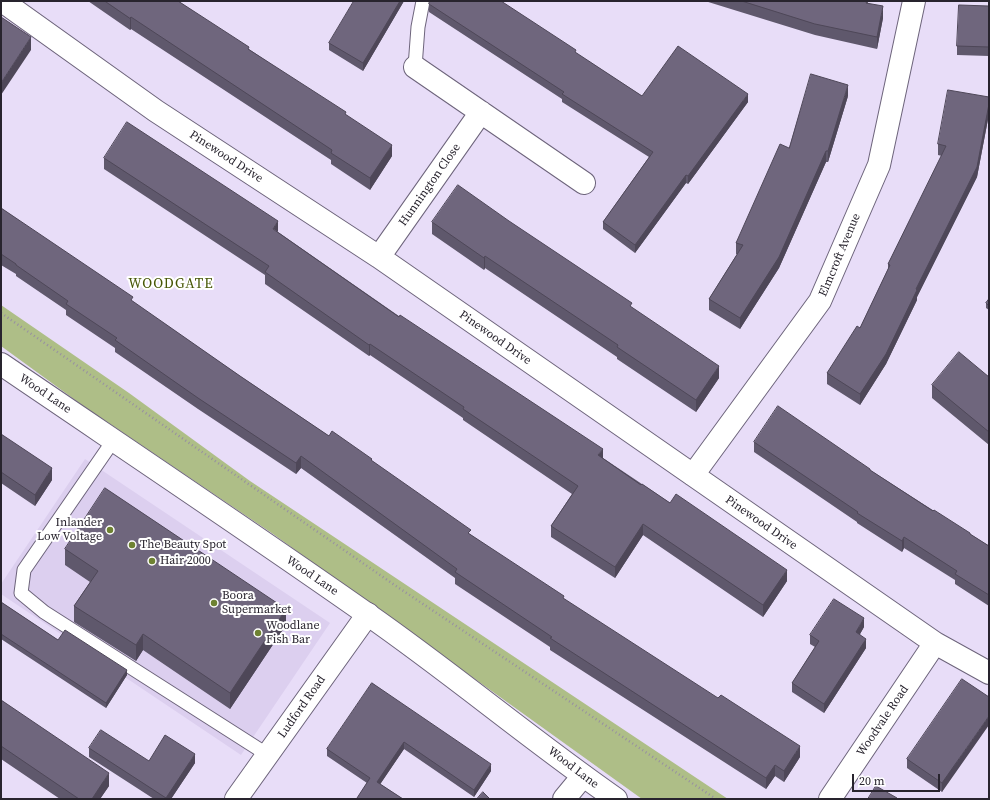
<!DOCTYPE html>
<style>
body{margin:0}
#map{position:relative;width:990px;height:800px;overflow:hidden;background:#e8ddf8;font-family:"Source Serif 4",serif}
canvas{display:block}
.frame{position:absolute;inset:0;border:2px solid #28242e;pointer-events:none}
.scale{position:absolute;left:852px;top:774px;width:88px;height:18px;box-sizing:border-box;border:2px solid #28242e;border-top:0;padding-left:5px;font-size:12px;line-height:14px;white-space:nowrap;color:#28242e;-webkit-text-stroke:3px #fff;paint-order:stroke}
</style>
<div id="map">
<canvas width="990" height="800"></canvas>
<div class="frame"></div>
<div class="scale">20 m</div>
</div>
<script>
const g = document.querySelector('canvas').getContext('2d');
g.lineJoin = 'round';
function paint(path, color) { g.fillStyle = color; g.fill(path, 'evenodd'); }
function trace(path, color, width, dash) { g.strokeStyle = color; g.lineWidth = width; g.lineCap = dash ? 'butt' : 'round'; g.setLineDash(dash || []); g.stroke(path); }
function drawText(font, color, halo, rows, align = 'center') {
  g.font = font + ' "Source Serif 4",serif'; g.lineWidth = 4; g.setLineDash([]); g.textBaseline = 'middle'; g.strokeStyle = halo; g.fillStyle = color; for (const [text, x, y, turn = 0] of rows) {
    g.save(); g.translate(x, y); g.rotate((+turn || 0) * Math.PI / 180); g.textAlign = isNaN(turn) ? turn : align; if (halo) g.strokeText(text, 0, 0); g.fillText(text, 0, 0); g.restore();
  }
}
paint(new Path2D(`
 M85,459L330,623L241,755L1,594V584Z`), '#dccfef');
paint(new Path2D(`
 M1,305L129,393L250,481L728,799H642L273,534L82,405L1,346Z`), '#aebe87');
const lane = new Path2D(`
 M415,67L418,27L423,1
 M113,441L24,570L21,593L44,612L268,755`);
const street = new Path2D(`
 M2,1L156,111L379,257L935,643L989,673
 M415,67L584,183
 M379,257L481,112
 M693,475L820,301L879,165L914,1
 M236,799L368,614
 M564,799L583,776
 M830,799L935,643`);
const secondary = new Path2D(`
 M1,364C123,447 246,529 367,614C452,673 531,740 616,799`);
trace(lane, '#6d647b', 15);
trace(street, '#6d647b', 24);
trace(secondary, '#6d647b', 24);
trace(new Path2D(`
 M1,313L396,586L716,799`), '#978fa2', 2.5, [1, 3]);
trace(lane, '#fff', 13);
trace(street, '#fff', 22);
trace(secondary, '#fff', 22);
paint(new Path2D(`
 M88,1H178L346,115L392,156L370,190L331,164V160L131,29L130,30Z
 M354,1H404L363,71L329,50V43Z
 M705,1H868V3L883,18L877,49L815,35Z
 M429,4L576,53L642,96L748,102L688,184L686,183L635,253L603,229V222L649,157L562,102V99L429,12Z
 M989,6V56L957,55V46Z
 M848,96L828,162H826L779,268L740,329L709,310V299L737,254H736V243L789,148Z
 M989,97V114L977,177L917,297V300L886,364L860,405L827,384V373L860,328L888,269V264L942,156L938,155V144Z
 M104,158L278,232L603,458L787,581L763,617L643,535L615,578L551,537V526L572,494L463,420V418L370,355L369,356L265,284V275L104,169Z
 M1,208L133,302L240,376L329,436L372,461L471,535L564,599L800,757L784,782L775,776L766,789L550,650V647L455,584V578L301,468L296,474L198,409L115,352V348L66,315V310L16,276V274L1,265Z
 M432,222L632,308L719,378L696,412L617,359V357L485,268L484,270L432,234Z
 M989,299V310L986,308V303Z
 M989,377V445L932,398V385Z
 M1,434L52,480L35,506L1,483Z
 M754,442L870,470L989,546V606L955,584V580L904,548L902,552L857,523V522L754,452Z
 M65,549L286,625L230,709L143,650L136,661L74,622V606L90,582L65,565Z
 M1,602L58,640L127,675L106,708L1,639Z
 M864,627L860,634L866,648L824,713L792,692V683L815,647L810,644V635Z
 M372,683L491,771L474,797L404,749L380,784L403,799H357L367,783L327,756V749Z
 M989,697L942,792L907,768V759Z
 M1,700L109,786L100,799H60L1,759Z
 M89,748L149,761L195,763L171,799H154L89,757Z`), '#5f586c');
paint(new Path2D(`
 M400,1H404L363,71V63Z
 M883,6V18L877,49V37Z
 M131,17V29L130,30V18Z
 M31,37V50L1,95V83Z
 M848,85V96L828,162V151Z
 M748,94V102L688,184V176Z
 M989,104V114L977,177L917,297V300L886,364L860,405V394L916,289Z
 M392,145V156L370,190V178Z
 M826,151V162L779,268L740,329V318Z
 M686,175V183L635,253V245Z
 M278,221V232L273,229Z
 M485,256V268L484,270V258Z
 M370,344V355L369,356V345Z
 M719,366V378L696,412V400Z
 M603,449V461L598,455Z
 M301,456V468L296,474V463Z
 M52,468V480L35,506V495Z
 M643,524V535L615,578V567Z
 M904,537V548L902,552V541Z
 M787,570V581L763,617V605Z
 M286,609V625L230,709V693Z
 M864,618V627L856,641V632Z
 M143,634V650L136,661V645Z
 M866,639V648L824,713V704Z
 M127,670V675L106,708V703Z
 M989,716V725L942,792V783Z
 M404,742V749L377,789V782Z
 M800,746V757L784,782V771Z
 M195,754V763L171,799H166V798Z
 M491,764V771L474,797V790Z
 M775,765V776L766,789V778Z
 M109,773V786L100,799H92Z`), '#4e4758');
const building = new Path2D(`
 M105,1H178L249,47L248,49L346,112L345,114L392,145L370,178L331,153L332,150L131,17L130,18Z
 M354,1H400L363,63L329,43Z
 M430,1H501L576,50L575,52L642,96L678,46L748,94L688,176L686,175L635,245L603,222L653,152L562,94L564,92L429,4Z
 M742,1H867L866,3L883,6L877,37L815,24Z
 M959,5L989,6V47L957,46Z
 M1,17L31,37L1,83Z
 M811,74L848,85L828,151H826L779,257L740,318L709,299L743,245L736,243L780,144L789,148Z
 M948,90L989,97V104L977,167L916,289L917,290L886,354L860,394L827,373L857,326L860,328L890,265L888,264L946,146L938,144Z
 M127,122L278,221L273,229L399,317L400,315L603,449L598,455L641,485L642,484L670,503L676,494L787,570L763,605L643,524L615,567L551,526L578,486L463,409L464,407L370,344L369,345L265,272L269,266L104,158Z
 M458,185L509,221L632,303L630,306L719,366L696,400L617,347L618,345L485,256L484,258L432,222Z
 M1,208L133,297L131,300L240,376L329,436L332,431L372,459L371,460L471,530L468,533L564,596L563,598L718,698L721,695L800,746L784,771L775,765L766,778L550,638L552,637L455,572L457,569L301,456L296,463L198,398L115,340L117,338L66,304L68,301L16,265V264L1,254Z
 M989,299V306L986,303Z
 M959,352L989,377V432L932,385Z
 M778,406L870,469V470L933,511L934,510L970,533V534L989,546V595L955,574L957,571L904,537L902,541L857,513L858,512L754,442Z
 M1,434L52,468L35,495L1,472Z
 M105,488L286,609L230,693L143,634L136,645L74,606L98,571L65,549Z
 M834,599L864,618L856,632L866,639L824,704L792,683L819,641L810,635Z
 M1,602L58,640L65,630L127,670L106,703L1,634Z
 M962,679L989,697V716L942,783L907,759Z
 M372,683L491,764L474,790L404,742L377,782L403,799H358L357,798L370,778L327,749Z
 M1,700L109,773L92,799H79L1,746Z
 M101,730L149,761L165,735L195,754L166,798L89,748Z
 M876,786L897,798L896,799H868Z
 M483,792L490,799H477Z`);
paint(building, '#6f667d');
trace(building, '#4e4758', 1);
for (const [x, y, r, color] of [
 [110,530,4,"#6e8232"],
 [132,545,4,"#6e8232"],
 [152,561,4,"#6e8232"],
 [214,603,4,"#6e8232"],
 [258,633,4,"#6e8232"]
]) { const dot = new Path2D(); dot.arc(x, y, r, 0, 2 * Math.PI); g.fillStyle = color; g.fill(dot); trace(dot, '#fff', 1.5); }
drawText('12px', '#28242e', '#fff', [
 ["Pinewood Drive",226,157,33],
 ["Hunnington Close",430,185,-55],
 ["Elmcroft Avenue",840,255,-67],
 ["Pinewood Drive",495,338,35],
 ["Wood Lane",45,394,34],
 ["Pinewood Drive",761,523,35],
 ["Wood Lane",312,576,34],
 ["Ludford Road",302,707,-55],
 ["Woodvale Road",883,721,-56],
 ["Wood Lane",573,768,37]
]);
drawText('12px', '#28242e', '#fff', [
 ["Inlander",102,523,"right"],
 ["Low Voltage",102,537,"right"],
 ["The Beauty Spot",140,545],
 ["Hair 2000",160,561],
 ["Boora",222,596],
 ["Supermarket",222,610],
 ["Woodlane",266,626],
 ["Fish Bar",266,640]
], 'left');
g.letterSpacing = '1px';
drawText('14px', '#465605', '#fff', [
 ["WOODGATE",171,284]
]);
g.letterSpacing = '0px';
</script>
